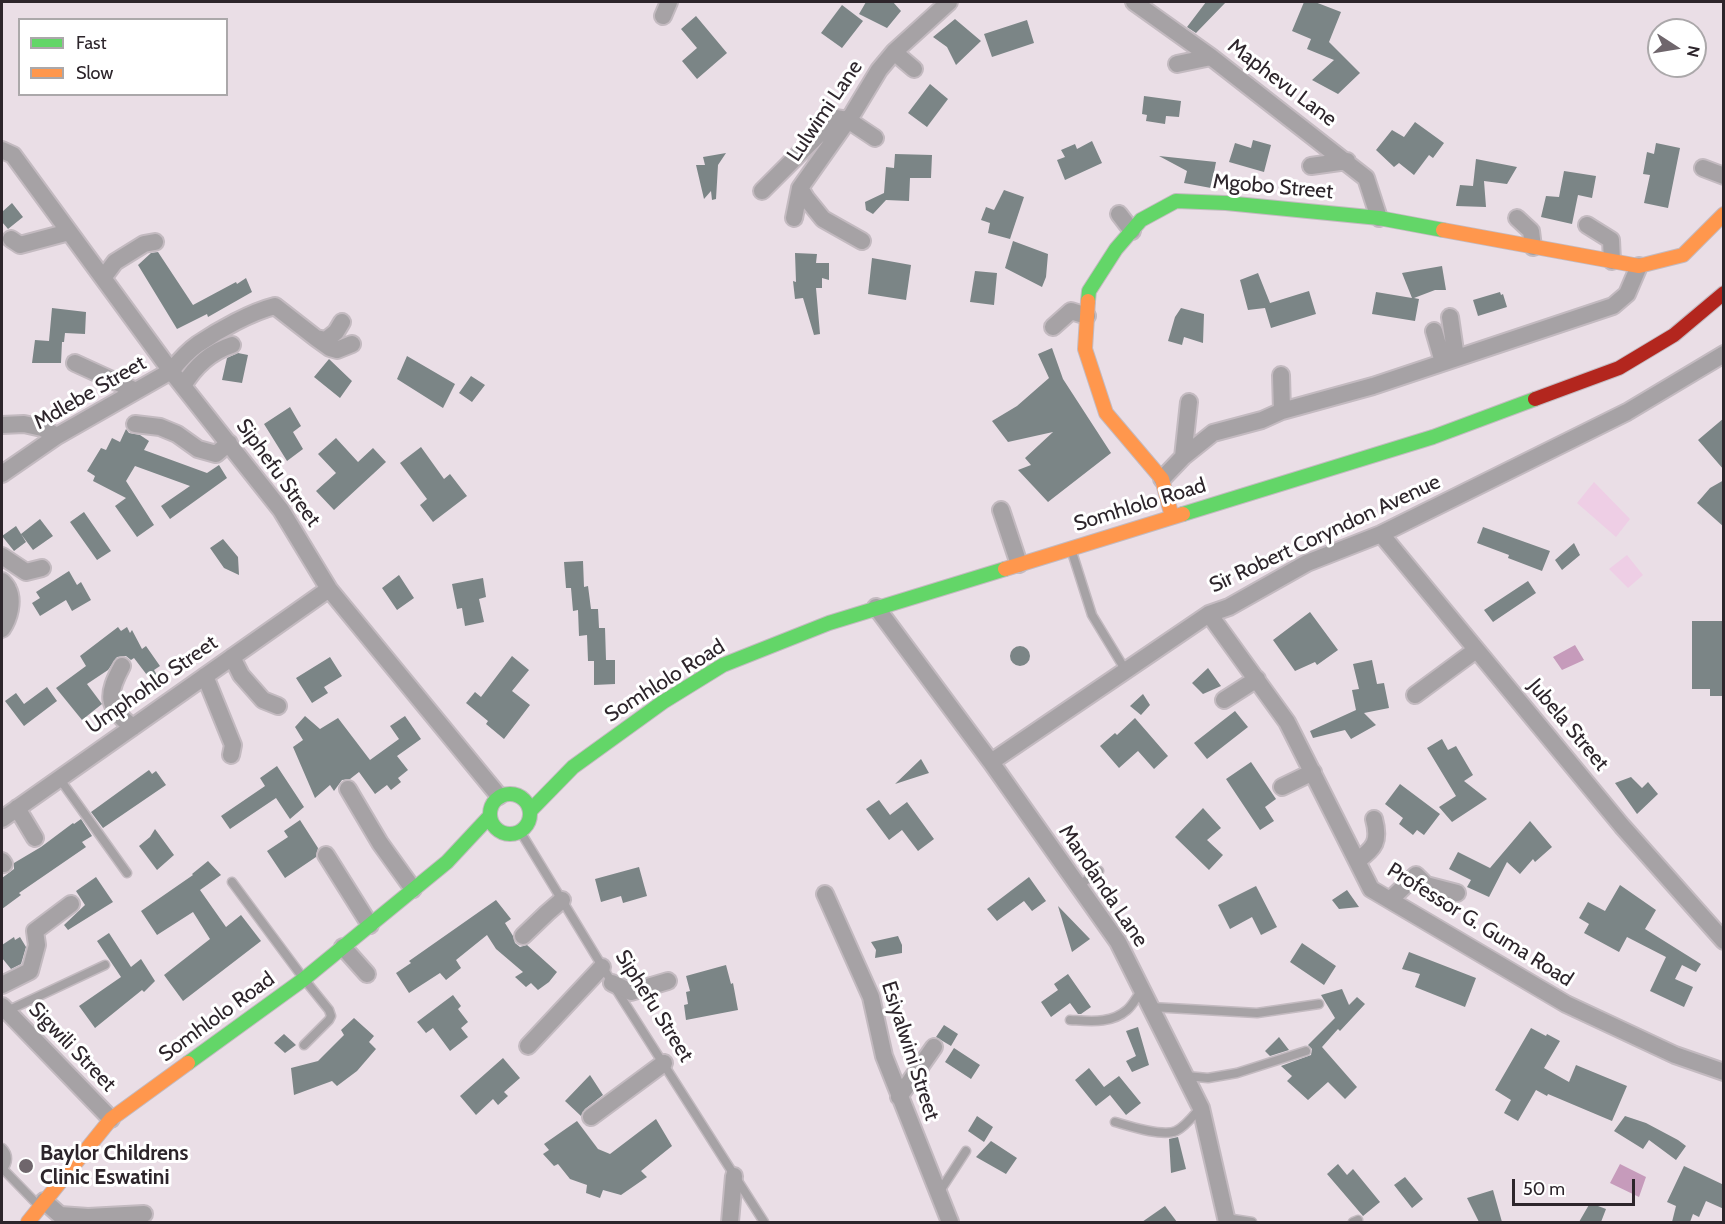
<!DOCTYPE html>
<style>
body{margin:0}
#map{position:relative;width:1725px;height:1224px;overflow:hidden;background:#eadee6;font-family:Cabin,sans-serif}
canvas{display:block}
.frame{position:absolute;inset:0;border:3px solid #2d252b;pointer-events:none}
.legend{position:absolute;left:18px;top:18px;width:210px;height:78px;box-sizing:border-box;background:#fff;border:2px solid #aba8aa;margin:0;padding:8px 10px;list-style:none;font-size:18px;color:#2d252b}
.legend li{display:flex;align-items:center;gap:12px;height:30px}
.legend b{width:30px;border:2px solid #aba8aa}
.north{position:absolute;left:1647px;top:18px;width:60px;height:60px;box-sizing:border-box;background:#fff;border:2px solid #aba8aa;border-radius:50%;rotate:102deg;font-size:16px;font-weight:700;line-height:24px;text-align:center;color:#2d252b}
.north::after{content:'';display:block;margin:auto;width:21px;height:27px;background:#6f666c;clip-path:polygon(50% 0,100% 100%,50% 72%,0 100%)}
.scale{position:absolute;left:1512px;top:1179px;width:123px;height:27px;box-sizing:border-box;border:3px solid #2d252b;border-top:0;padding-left:8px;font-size:18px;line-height:21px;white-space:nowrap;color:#2d252b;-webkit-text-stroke:4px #fff;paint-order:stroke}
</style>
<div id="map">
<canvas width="1725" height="1224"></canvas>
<div class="frame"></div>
<ul class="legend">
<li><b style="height:8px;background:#63d668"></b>Fast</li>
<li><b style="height:8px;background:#ff974d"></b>Slow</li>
</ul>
<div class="north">N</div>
<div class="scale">50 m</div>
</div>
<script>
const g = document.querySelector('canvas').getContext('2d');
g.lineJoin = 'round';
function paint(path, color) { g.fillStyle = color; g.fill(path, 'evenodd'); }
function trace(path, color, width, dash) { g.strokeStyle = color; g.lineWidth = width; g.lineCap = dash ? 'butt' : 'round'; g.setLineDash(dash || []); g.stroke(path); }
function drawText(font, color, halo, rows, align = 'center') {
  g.font = font + ' Cabin,sans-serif'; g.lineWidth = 6; g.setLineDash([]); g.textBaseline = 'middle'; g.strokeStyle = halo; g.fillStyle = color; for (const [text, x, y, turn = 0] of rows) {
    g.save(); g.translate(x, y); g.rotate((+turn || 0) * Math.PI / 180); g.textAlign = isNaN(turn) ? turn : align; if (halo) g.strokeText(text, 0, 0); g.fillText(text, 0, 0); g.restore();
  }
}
paint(new Path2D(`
 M1594,482L1630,519L1616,537L1577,503Z
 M1627,555L1643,575L1628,588L1609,569Z`), '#eecee5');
paint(new Path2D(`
 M1575,645L1584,660L1562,670L1553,657Z
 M1620,1164L1646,1177L1639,1197L1610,1183Z`), '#c69bbb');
paint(new Path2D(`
 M866,2H893L901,11L887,28L859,14Z
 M1206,2H1226L1196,33L1187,27Z
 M1304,2H1315L1341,12L1329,42L1360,73L1338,94L1312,80L1334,60L1307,49L1311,39L1292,31Z
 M842,5L863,21L842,48L821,33Z
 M696,16L727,53L697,79L682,61L697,48L681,29Z
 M955,19L981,41L956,65L947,47L933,37Z
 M1027,20L1034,43L992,57L984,34Z
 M930,84L948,99L927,127L908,113Z
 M1144,96L1181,101L1179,117L1166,116L1165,124L1146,121L1147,115L1142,114Z
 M1415,122L1444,143L1433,158L1429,155L1414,175L1399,163L1394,167L1376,150L1392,130L1404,137Z
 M1253,140L1271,145L1264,172L1229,162L1235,143L1251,148Z
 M1092,141L1102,163L1065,180L1057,160L1065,157L1061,150L1075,144L1077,149Z
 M1656,143L1680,148L1668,208L1644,203L1650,175L1643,174L1647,152L1654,154Z
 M726,153L718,165L716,199L712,200L711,191L704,199L696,165H705L703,157Z
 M895,154L932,155L931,178H910L909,201L886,200L873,214L866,210L865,202L884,193L886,167L894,168Z
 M1159,156L1216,162L1211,188L1184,183L1187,171Z
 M1476,159L1517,167L1507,184L1484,181L1486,207L1456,206L1460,185L1473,186Z
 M1564,171L1596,176L1592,198L1578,195L1572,224L1541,217L1546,196L1559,197Z
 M1004,190L1024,197L1010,239L988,233L990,223L981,220L986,207L994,210Z
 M12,203L23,217L8,229L2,222V212Z
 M1013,241L1048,254L1046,277L1042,287L1005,268Z
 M158,252L193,305L236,282L237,284L246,278L252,292L208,317L207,314L177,329L138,265L151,253Z
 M795,253L817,254L816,263H829V280L822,278V288H816L820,334L814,335L803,298L795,299L793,281L796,282Z
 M872,258L911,265L906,300L868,294Z
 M1442,266L1446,290H1435L1414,298L1419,299L1415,321L1372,314L1376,292L1412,298L1402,273Z
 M975,271L997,273L994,305L970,302Z
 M1258,273L1270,303L1309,291L1316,314L1271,328L1265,308L1248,310L1240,280Z
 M1500,292L1501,295L1503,294L1507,307L1478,316L1473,300Z
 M52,308L86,312L85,334L65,333L64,342H62L61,363H32L35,340L49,341Z
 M1181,308L1204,314L1203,343L1184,337L1182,345L1168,341L1175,317Z
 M1052,348L1063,379L1111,453L1048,502L1018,470L1031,465L1025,458L1053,432L1008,442L992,421L1017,406L1049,378L1038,354Z
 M238,353L248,355L242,383L222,380L227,358Z
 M407,356L455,384L443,408L397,379Z
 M329,359L352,381L340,398L314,377Z
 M471,376L485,385L472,402L459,393Z
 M290,407L301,426L293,432L303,449L287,461L264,424Z
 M1724,418V470L1698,440Z
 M126,429L129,433L140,435L149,441L144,450L207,473L219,465L227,478L170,519L161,506L190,486L135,466L126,481L154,525L137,537L115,506L126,498L93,481L95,476L87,471L101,448L106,450L112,438L120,442Z
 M336,438L358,462L373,448L386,462L334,510L316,491L336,473L318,454Z
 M421,447L444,479L450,474L467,496L433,522L420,505L427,499L400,463Z
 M1724,480V527L1697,503L1710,488Z
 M84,512L111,551L97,560L70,522Z
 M40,519L53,536L33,550L21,534Z
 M16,526L26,542L14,551L2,536Z
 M1483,527L1550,551L1542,571L1508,558L1509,555L1477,543Z
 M223,539L238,557L239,575L224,568L210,548Z
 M1574,543L1580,555L1562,570L1555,560Z
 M583,561L584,587L588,586L591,609H598L599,628H605L606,660H615V684L594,685V661H588L587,635L579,636L578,610L573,611L571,588H566L564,562Z
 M69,571L77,585L81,582L91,600L72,611L66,600L40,616L32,603L40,598L36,592Z
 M399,575L414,598L397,610L382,588Z
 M483,578L486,597L479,599L484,622L465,626L462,608L457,609L452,584Z
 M1528,581L1536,593L1493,622L1484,610Z
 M1310,612L1338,650L1317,665L1315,662L1295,671L1273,640Z
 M1692,621H1724V696H1710V689H1692Z
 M118,627L121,631L127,627L130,633L132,630L142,649L146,646L160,666L154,670L157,675L150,679L134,658L131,660L126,656L117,657L108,670L87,684L102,704L82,720L56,688L86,666L80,656Z
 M1010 656a10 10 0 1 1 20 0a10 10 0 1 1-20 0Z
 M512,656L529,670L512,691L530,705L504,739L486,724L488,721L466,703L475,692L481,697Z
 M330,657L342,676L324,687L328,693L312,703L296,678Z
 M1372,660L1377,684L1384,683L1389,708L1364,713L1376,725L1351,739L1345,730L1313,738L1310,731L1356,710L1352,690L1359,689L1353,664Z
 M1208,668L1221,686L1203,694L1192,683Z
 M47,687L57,701L24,726L5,701L16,693L24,704Z
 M1143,694L1150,705L1141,715L1130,706Z
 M1235,711L1248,727L1207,759L1194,743Z
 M305,716L320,729L338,718L370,760L399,739L390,726L405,716L421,739L397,756L408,770L398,778L401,782L391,790L387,785L375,794L359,772L350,779L342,780L334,791L330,785L315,798L293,747L303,740L295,727Z
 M1135,718L1168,756L1154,769L1138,751L1119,768L1100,746L1115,733L1117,735Z
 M1442,739L1448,750L1456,746L1473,775L1464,781L1487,799L1452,822L1439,807L1456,796L1427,748Z
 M921,759L929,773L895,784Z
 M1251,762L1276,799L1265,807L1274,821L1260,830L1226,779Z
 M277,766L304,807L290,819L276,798L230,829L221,816L265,786L260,778Z
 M149,770L152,774L156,771L166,785L103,828L91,812Z
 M1631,777L1642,788L1648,782L1658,794L1637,814L1615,783Z
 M1400,784L1440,814L1424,835L1417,830L1413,835L1399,824L1403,818L1385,804Z
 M879,800L890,815L907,802L934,839L918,851L902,830L889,840L866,809Z
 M1203,808L1221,828L1207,840L1223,855L1209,870L1175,837Z
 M81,819L92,836L82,842L86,847L19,893L21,895L2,909V878L14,869V863L41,847L73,823L74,824Z
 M300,820L318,848L316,857L285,878L267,851L288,837L284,831Z
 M1530,821L1552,847L1535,862L1533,859L1520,874L1507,862L1489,897L1467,887L1471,880L1449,869L1458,852L1490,868Z
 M155,829L174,855L157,870L139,846L150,837Z
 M208,861L221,875L200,890L226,927L241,915L261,941L183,1001L164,975L210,939L193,912L157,935L141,911L193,875L192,874Z
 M639,867L647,896L623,903L621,896L601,902L595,879Z
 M96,877L113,902L68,930L64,925L85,905L76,891Z
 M1029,877L1046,901L1032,911L1024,901L997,921L987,909Z
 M1620,885L1656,910L1645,929L1701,964L1696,972L1682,965L1675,979L1693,987L1684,1007L1650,991L1666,957L1627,937L1619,952L1584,933L1589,924L1579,918L1588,902L1605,911Z
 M1256,886L1277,927L1261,935L1252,917L1230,929L1218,905Z
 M1347,890L1359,907L1339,909L1332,900Z
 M496,900L511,919L505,923L513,936L515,943L520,947L527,945L557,972L549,982L538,990L531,983L526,987L515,977L523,972L496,949L487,935L456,960L461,968L446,980L440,973L409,993L396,973L411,963L409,961Z
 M1058,906L1090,939L1072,952Z
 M109,933L131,967L141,959L155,981L144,992L142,990L95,1028L79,1006L121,977L97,941Z
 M898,936L902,945V953L875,958L876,950L871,942Z
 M14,937L15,940L20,937L26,947L21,964L11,969L2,958V945Z
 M1302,943L1336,966L1324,985L1290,962Z
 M1409,952L1476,978L1465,1007L1415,987L1420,974L1402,969Z
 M726,965L731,984L733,983L738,1010L686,1020L684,1005L688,1004L686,992L690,991L686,976Z
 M1068,974L1091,1007L1081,1014H1078L1070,1003L1051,1017L1041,1002L1058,990L1054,984Z
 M1342,989L1349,1005L1357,997L1365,1004L1340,1031L1338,1029L1322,1047L1357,1087L1345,1099L1328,1082L1308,1100L1287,1081L1292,1076L1281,1066L1311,1055L1312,1049L1308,1045L1335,1018L1321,995Z
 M453,995L461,1006L458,1009L468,1022L461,1028L468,1037L450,1051L433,1028L426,1033L417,1022Z
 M354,1018L374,1036L369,1042L376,1049L357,1071L337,1086L332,1081L294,1095L291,1068L318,1061L344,1035L341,1030Z
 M944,1025L958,1034L951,1046L936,1037Z
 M1138,1027L1149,1065L1132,1072L1126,1061L1136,1056L1126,1031Z
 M1531,1028L1546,1036L1547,1034L1560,1041L1544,1068L1569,1082L1576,1065L1627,1086L1612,1121L1548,1094L1547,1096L1536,1090L1518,1121L1504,1113L1511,1100L1495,1090Z
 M284,1034L296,1045L285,1053L274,1043Z
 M1279,1037L1289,1050L1270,1056L1265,1051Z
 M954,1048L980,1065L971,1079L945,1062Z
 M503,1058L520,1078L504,1092L508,1096L498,1105L493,1099L476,1115L460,1096Z
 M1089,1068L1104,1087L1119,1076L1141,1103L1126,1115L1110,1095L1096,1106L1075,1080Z
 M590,1075L603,1095L585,1109L581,1116L565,1101Z
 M977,1116L993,1127L984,1142L968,1131Z
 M1625,1116L1646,1123L1678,1140L1686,1146L1676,1160L1649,1140L1643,1149L1614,1131Z
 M656,1119L672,1146L641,1171L647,1177L621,1195L603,1190L600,1198L586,1193L587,1185L570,1179L558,1164L554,1166L543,1154L549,1150L544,1144L577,1121L598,1149L610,1154Z
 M1178,1137L1186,1169L1171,1173L1169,1139Z
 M991,1141L1017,1158L1006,1174L976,1157Z
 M1338,1164L1347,1175L1353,1169L1380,1202L1363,1216L1327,1174Z
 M1684,1166L1724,1185V1209L1706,1201L1699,1217L1693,1214L1690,1222H1672L1676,1206L1667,1202Z
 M1405,1177L1423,1199L1412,1208L1394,1185Z
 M1493,1190L1502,1222H1479L1467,1198Z
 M1590,1203L1606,1209L1601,1222H1579Z
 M1165,1206L1177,1222H1142Z`), '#7b8586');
const lane = new Path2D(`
 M1071,549L1092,615L1126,671
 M59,778L127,873
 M520,831L619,994L764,1222
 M232,882L304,979L329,1010L331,1016L329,1020L304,1045
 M1078,886L1099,871
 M1151,1007L1257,1013L1319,1004
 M7,1011L105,965
 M1070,1020C1090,1021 1111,1024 1127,1010C1133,1005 1137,996 1142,990
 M1186,1076L1208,1078L1237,1073L1306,1051
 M1115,1122C1129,1126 1162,1137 1176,1131C1186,1126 1193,1116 1200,1108
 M2,1148C9,1155 8,1163 2,1170
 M3,1169L38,1205
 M938,1194L966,1151
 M1226,1218L1252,1222
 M1353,1222L1358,1220`);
const street = new Path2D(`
 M1134,2L1211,57L1366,178L1379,218
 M663,16L669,2
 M894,52L914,69
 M1177,64L1211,57
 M2,150L13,155L171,371L281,510L329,589L499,796
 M1311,166L1347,161
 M1703,168L1724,176
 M762,191L835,118L848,120L875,138
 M1119,214L1132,231
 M794,218L800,188
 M1517,218L1531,231L1533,247
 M1587,225L1611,240L1612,261
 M11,239L20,245L69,232
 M862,241L823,219L806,198L800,188L853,113L879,70L894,52L949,2
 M103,278L115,262L144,244L155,242
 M1450,317L1456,358
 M1053,327L1071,311L1087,316
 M1434,331L1443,362
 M316,338L330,348L337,350L352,344
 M75,363L136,391
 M1281,375L1282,411
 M183,386C195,366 210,352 232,345
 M135,424L160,427L177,434L198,449L216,454L229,443
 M2,425L24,424L42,428L57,436
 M1183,457L1189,402
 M2,474L57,436L171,371C179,361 188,351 198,344C219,330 251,312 275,306L316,338L326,340L336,332L342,322
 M1162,479L1183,457L1213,433L1262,420L1282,411L1373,386L1613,306L1627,294L1639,266
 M1001,510L1019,564
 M1381,534L1622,826L1724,941
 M2,556L26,572L42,568
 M2,581C4,583 7,586 8,589C14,601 9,619 2,629
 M876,607L991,762L1118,942L1201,1108L1227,1222
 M1209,614L1287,722L1371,889L1566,1004L1675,1055L1724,1072
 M232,657L241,675L263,700L278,706
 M122,666C107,694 105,707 133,727
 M205,676L233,745L231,755
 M1415,695L1476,650
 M1224,700L1257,679
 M991,762L1209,614L1229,607L1307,563L1381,534L1627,412L1724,354
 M1282,787L1313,772
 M348,789L380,843L413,889
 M17,808L35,838
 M2,819L329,589
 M326,855L370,925
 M2,861L4,864
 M1357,861C1375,848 1380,841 1374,819
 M825,894L871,997L884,1056L950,1222
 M1390,900L1416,875L1426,885L1457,893
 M523,936L547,913L562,900
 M343,947L367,974
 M612,983L631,992L668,981
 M2,985L30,971L37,945L35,931L71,904
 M2,1006L111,1119
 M528,1046L602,967
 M899,1097L934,1047
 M591,1117L664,1063
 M44,1201L60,1215L88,1217L144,1214
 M730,1222L734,1176`);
const fast = new Path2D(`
 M1088,301L1089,291L1116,249L1141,220L1176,201L1226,203L1379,218L1443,230
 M1183,514L1433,437L1535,399
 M490 814a20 20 0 1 1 40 0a20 20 0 1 1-40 0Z
 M530,811L573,767L663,702L723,665L829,623L1005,569
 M188,1063L304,979L447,862L489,817`);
const slow = new Path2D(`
 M1443,230L1639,266L1683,255L1724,214
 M1088,301L1085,349L1106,413L1162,479L1172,517
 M1005,569L1183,514
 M28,1222L111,1119L188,1063`);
const jam = new Path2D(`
 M1535,399L1619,368L1674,335L1724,293`);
trace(lane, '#c3bac0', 11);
trace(street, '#c3bac0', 20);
trace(fast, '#c3bac0', 16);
trace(slow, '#c3bac0', 16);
trace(jam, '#c3bac0', 16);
trace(lane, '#a6a2a5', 8);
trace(street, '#a6a2a5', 16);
trace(fast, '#63d668', 14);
trace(slow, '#ff974d', 14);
trace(jam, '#b3261e', 14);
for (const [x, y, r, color] of [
 [26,1166,8,"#6f666c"]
]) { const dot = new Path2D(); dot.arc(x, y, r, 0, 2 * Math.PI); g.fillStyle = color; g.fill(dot); trace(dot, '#fff', 2); }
drawText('21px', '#2d252b', '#fff', [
 ["Maphevu Lane",1282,83,37],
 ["Lulwimi Lane",825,111,-56],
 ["Mgobo Street",1273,187,5],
 ["Mdlebe Street",90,393,-30],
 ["Siphefu Street",278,473,54],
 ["Somhlolo Road",1140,505,-17],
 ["Sir Robert Coryndon Avenue",1325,534,-25],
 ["Somhlolo Road",665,681,-32],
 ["Umphohlo Street",152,685,-35],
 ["Jubela Street",1568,725,50],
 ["Mandanda Lane",1103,886,56],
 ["Professor G. Guma Road",1480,925,32],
 ["Siphefu Street",654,1006,58],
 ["Somhlolo Road",217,1017,-36],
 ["Sigwili Street",72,1047,46],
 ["Esiyalwini Street",910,1051,72]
]);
drawText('bold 21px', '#2d252b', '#fff', [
 ["Baylor Childrens",40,1154],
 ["Clinic Eswatini",40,1178]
], 'left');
</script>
